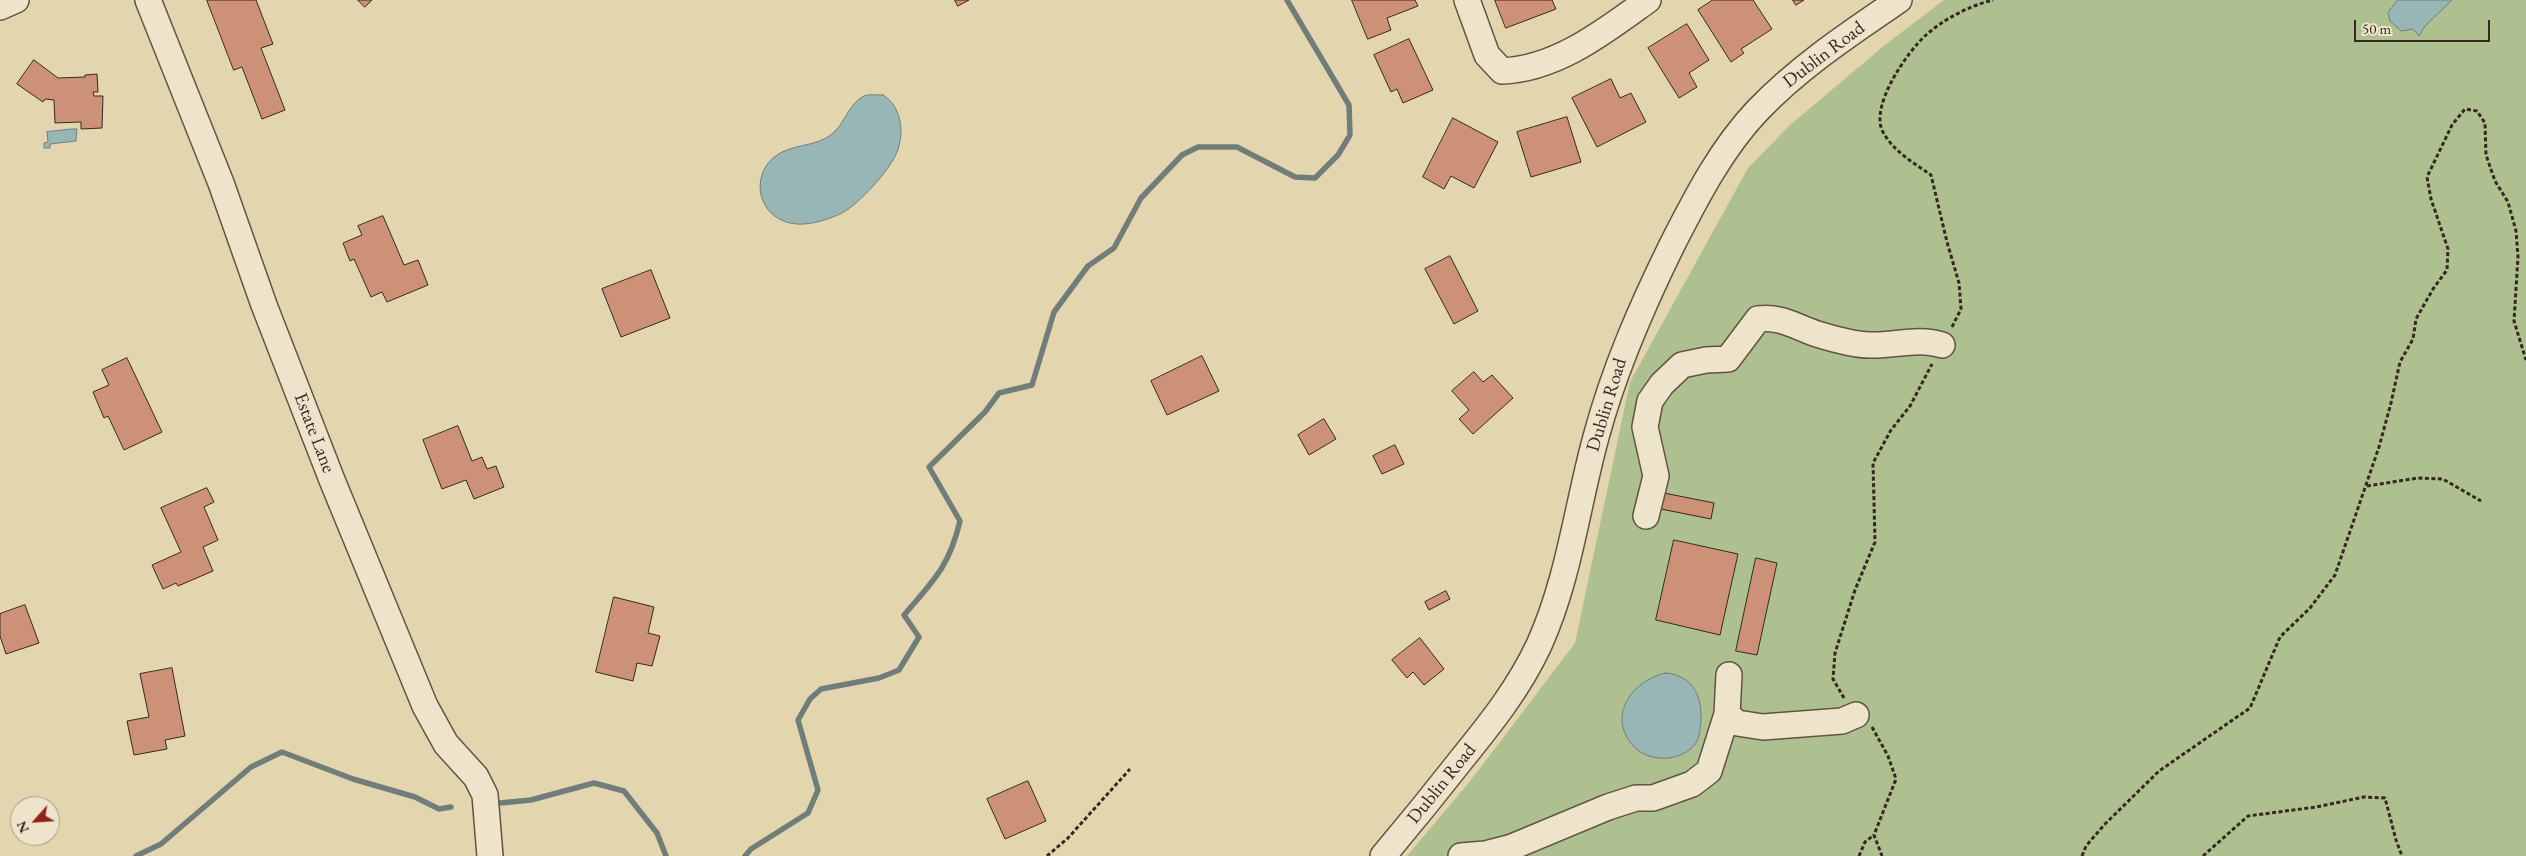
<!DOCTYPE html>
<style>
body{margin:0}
#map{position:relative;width:2526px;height:856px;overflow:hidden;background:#e3d6af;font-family:"EB Garamond",serif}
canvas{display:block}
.north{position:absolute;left:10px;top:796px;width:50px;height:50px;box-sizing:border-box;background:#ede4cb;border:1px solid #a49987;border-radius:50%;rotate:244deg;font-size:14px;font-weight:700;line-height:20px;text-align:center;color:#362820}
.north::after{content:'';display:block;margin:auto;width:18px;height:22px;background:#8f2418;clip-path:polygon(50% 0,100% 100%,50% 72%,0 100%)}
.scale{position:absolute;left:2354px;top:20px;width:136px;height:22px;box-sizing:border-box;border:2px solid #362820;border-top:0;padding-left:6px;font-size:15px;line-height:18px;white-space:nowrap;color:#362820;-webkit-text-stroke:4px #ede4cb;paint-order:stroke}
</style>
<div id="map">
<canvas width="2526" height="856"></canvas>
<div class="north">N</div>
<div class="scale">50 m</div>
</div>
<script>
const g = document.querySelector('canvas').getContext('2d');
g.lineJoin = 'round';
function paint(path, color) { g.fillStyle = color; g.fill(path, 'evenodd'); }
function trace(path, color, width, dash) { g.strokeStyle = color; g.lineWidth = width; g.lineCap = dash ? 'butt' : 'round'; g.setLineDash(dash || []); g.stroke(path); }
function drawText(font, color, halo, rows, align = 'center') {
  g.font = font + ' "EB Garamond",serif'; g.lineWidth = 5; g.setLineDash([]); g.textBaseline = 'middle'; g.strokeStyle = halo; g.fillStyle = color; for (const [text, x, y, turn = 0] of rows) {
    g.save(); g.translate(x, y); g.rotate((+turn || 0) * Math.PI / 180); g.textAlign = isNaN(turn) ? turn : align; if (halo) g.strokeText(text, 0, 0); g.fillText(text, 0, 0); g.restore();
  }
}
paint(new Path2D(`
 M1944,0H2526V856H1407L1471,780L1575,643L1630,382L1748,168L1790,125L1885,45Z`), '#aebf90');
const water = new Path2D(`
 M2398,0H2452L2425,26L2419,36L2413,29L2401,31L2390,21L2388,13Z
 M883,95C901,106 905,131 897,152C890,170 859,204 842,213C828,220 805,227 790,223C759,216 750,179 773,158C790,143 815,148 832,134C844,125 849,103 864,96C868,94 877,95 883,95Z
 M72,129H77L76,141L50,144V148H44V143L48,142L47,132Z
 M1666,673C1693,676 1702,695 1701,721C1700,728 1700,737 1696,743C1681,764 1644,763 1630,742C1608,712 1635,679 1666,673Z`);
paint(water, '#99b6b6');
trace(water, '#717d7a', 1);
trace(new Path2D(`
 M500,803L531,800L594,783L624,791L657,833L666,856
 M136,856L161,844L251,767L282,752L353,779L415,797L439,809L451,807
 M745,856L751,849L808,813L818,790L798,720L810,699L821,689L879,678L899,670L919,637L904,615C934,580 949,567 960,521L929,467L985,412L999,393L1032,385L1054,312L1088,266L1114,248L1141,198L1182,155L1198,147H1237L1295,177L1315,178L1338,155L1350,135L1349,105L1287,0`), '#717d7a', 5.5);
const building = new Path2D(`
 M207,0H256L273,44L261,48L285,110L262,119L242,67L234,70Z
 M358,0H372L365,7Z
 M955,0H969L958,6Z
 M1352,0H1415L1418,6L1387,18L1391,30L1368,39Z
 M1495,0H1552L1556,9L1506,28Z
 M1713,0H1753L1772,29L1741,49L1744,53L1731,62L1698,10Z
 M1793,0H1804L1796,5Z
 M1687,24L1709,60L1689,73L1697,87L1679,98L1648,48Z
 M1409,39L1433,90L1403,103L1397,89L1391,92L1374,55Z
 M34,60L58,78L85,77V75L97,74L98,92H93L94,96H103L102,128L81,129V122L55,123L54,100L45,99L43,102L17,84Z
 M1611,79L1620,98L1631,93L1646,122L1597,147L1572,98Z
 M1567,117L1581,162L1531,177L1517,132Z
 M1453,118L1498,142L1474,188L1451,176L1444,189L1423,177Z
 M383,216L404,265L418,260L428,285L387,302L382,292L371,297L354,259L350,261L343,243L362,235L358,226Z
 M1450,256L1478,311L1454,324L1425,269Z
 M651,270L670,318L621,337L602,289Z
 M1202,356L1219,391L1167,415L1151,381Z
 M127,358L162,432L124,450L108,416L104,418L93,392L109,385L102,370Z
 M1474,372L1483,382L1492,375L1513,398L1473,434L1459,419L1469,410L1452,391Z
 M1324,419L1336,439L1309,455L1298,435Z
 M458,426L472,461L482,457L487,469L496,466L504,487L474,499L466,480L442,489L423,440Z
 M1395,445L1404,464L1382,474L1373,456Z
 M207,488L214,502L204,507L218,540L203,547L213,571L178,586L176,583L163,589L152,565L181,552L161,508Z
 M1654,491L1714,503L1711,519L1651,507Z
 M1674,540L1738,554L1720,635L1656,620Z
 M1756,558L1777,563L1757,655L1736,651Z
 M1446,591L1450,599L1429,610L1425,602Z
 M614,597L654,607L648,633L660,636L652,666L637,663L633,681L596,672Z
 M25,605L39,643L6,654L0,636V614Z
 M1420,638L1444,669L1424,685L1413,672L1407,678L1392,660Z
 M172,668L185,736L165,740L167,749L134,755L127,721L149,717L140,674Z
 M1028,781L1046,821L1005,839L987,799Z`);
paint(building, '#cd9178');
trace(building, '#362820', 1);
const minor = new Path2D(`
 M148,0L221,183L264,305L332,480L425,706L446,744L476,777L485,795L490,856
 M1467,0L1487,55L1502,71C1557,69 1605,31 1648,0
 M0,7L16,0
 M1646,516L1656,476L1645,427L1650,401L1662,384L1682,365L1706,360L1728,359L1758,319C1781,316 1796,327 1817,334C1830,338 1856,345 1870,345C1894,346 1918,337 1942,345
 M1729,675L1727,714L1737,723L1763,727L1842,721L1856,715
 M1383,856C1410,824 1436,792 1461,760C1491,723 1519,688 1539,645C1569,579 1577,506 1596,437C1614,370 1641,308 1672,245C1696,198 1721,149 1757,111C1799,67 1849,34 1899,0
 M1461,856L1485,854L1512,847L1608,807L1636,798H1653L1692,784L1709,771L1727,714`);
trace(minor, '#615444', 28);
trace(new Path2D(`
 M1952,327L1961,309L1959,283L1947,242L1931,175C1914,163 1893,151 1883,132C1869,107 1907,52 1926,35C1944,19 1969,6 1993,0
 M2367,486L2418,478L2443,479L2481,501
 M1844,698L1833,679L1835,653L1855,590L1875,542L1873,463L1891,430L1910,406L1932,364
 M1872,727L1888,756L1896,779L1874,835L1882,856
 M1047,856L1068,838L1130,769
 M1859,856L1865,842L1874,835
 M2082,856L2086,846L2104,825L2159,771L2250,708L2280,637L2310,608L2335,575L2379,447L2391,403L2400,362L2413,339L2416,319L2433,289L2447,270L2448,249L2431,199L2427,177L2452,125L2465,109L2477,111L2485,123L2486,155L2495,181L2508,202L2516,231L2518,257L2514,321L2526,360
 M2203,856L2248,816L2316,807L2364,797L2385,798L2396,840L2402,856`), '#362820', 3, [4, 2.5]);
trace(minor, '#ede4cb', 25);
drawText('19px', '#362820', '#ede4cb', [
 ["Dublin Road",1824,55,-37],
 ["Dublin Road",1607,405,-73],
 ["Estate Lane",314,433,69],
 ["Dublin Road",1442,784,-51]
]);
</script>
